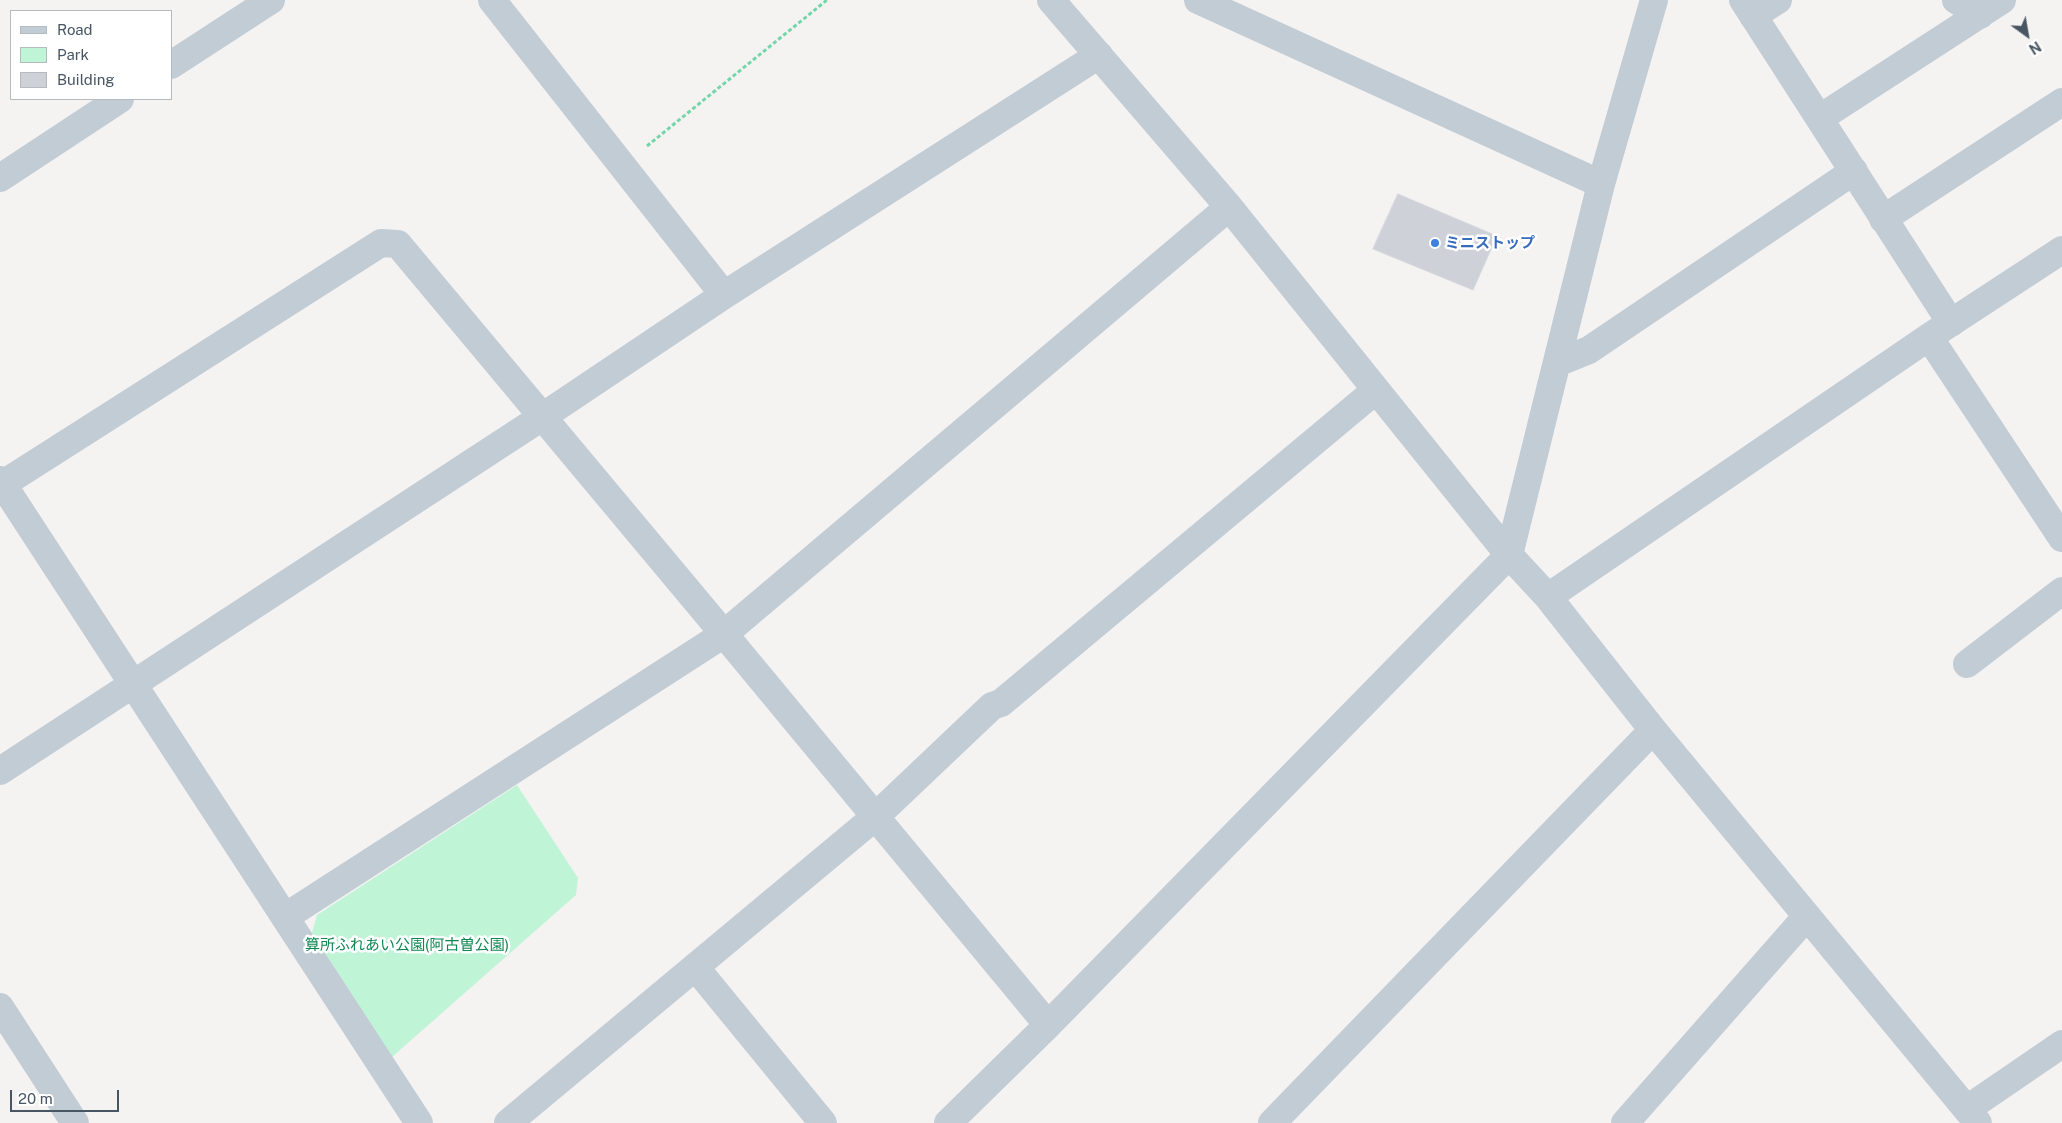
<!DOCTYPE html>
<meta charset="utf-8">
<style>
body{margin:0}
#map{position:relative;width:2062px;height:1123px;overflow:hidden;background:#f5f3f2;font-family:"Public Sans",sans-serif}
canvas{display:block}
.legend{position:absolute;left:10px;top:10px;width:162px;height:90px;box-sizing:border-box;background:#fff;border:1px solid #b6bbc0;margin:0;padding:6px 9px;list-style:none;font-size:15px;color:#485562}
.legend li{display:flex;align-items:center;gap:10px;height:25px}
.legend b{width:25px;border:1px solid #b6bbc0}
.north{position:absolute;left:2002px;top:10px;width:50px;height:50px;-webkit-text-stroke:4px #fff;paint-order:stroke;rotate:148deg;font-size:14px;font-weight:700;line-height:20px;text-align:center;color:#485562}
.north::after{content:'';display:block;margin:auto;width:18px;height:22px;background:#485562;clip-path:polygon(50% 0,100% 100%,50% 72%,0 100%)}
.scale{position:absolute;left:10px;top:1090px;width:109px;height:22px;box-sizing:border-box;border:2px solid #485562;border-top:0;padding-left:6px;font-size:15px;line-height:18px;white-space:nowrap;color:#485562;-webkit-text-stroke:4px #fff;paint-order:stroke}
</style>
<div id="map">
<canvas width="2062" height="1123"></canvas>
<ul class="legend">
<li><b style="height:6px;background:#c2ccd5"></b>Road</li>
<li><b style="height:14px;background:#bff4d6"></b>Park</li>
<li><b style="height:14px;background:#ced1d8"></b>Building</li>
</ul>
<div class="north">N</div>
<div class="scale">20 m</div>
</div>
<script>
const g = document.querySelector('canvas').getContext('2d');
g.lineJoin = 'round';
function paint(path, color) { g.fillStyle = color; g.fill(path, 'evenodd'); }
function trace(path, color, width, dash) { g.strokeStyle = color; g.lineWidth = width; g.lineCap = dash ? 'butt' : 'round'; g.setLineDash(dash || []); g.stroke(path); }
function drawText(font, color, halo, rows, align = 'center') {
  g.font = font + ' "Public Sans","Noto Sans JP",sans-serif'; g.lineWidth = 5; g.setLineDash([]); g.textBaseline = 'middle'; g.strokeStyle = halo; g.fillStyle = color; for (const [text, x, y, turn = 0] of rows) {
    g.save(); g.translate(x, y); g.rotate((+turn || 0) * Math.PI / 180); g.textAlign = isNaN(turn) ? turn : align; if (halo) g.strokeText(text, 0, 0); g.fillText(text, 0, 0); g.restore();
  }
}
paint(new Path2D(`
 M517,785L578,878L576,895L392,1057L312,933L317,915Z`), '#bff4d6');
const building = new Path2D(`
 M1398,194L1497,236L1473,290L1373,249Z`);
paint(building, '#ced1d8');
trace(building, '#d6d8de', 1);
trace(new Path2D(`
 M647,146L827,0`), '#73d6aa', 3, [4, 2.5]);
trace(new Path2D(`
 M492,0L724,295
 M1051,0L1229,207L1509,555L1548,597L1653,730L1978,1123
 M1198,0L1601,184
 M1743,0L1951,323
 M1956,0L1980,15
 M1753,16L1778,0
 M171,65L271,0
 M1820,118L2002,0
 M0,178L120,99
 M1883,219L2062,102
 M1929,337L2062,538
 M1557,363L1589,350L1854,171
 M0,480L419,1123
 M3,484L381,243L398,244L724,634L1048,1025L1509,555L1601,184L1654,0
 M1548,597L1929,337L2062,250
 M1967,664L2062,591
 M0,771L542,417L724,295L1099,55
 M285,917L724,634L1229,207
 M696,968L823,1123
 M0,1007L75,1123
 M1967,1109L2062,1044
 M508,1123L875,817L992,706L1001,703L1376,390
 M948,1123L1048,1025
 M1272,1123L1653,730
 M1625,1123L1807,916`), '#c2ccd5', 28);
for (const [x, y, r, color] of [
 [1435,243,5,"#3f7fe0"]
]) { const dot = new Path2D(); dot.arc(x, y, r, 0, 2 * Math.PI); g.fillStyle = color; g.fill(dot); trace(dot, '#fff', 2); }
drawText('bold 15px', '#366cbe', '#fff', [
 ["ミニストップ",1445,243]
], 'left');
drawText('15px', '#0e8851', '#fff', [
 ["算所ふれあい公園(阿古曽公園)",407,945]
]);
</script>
